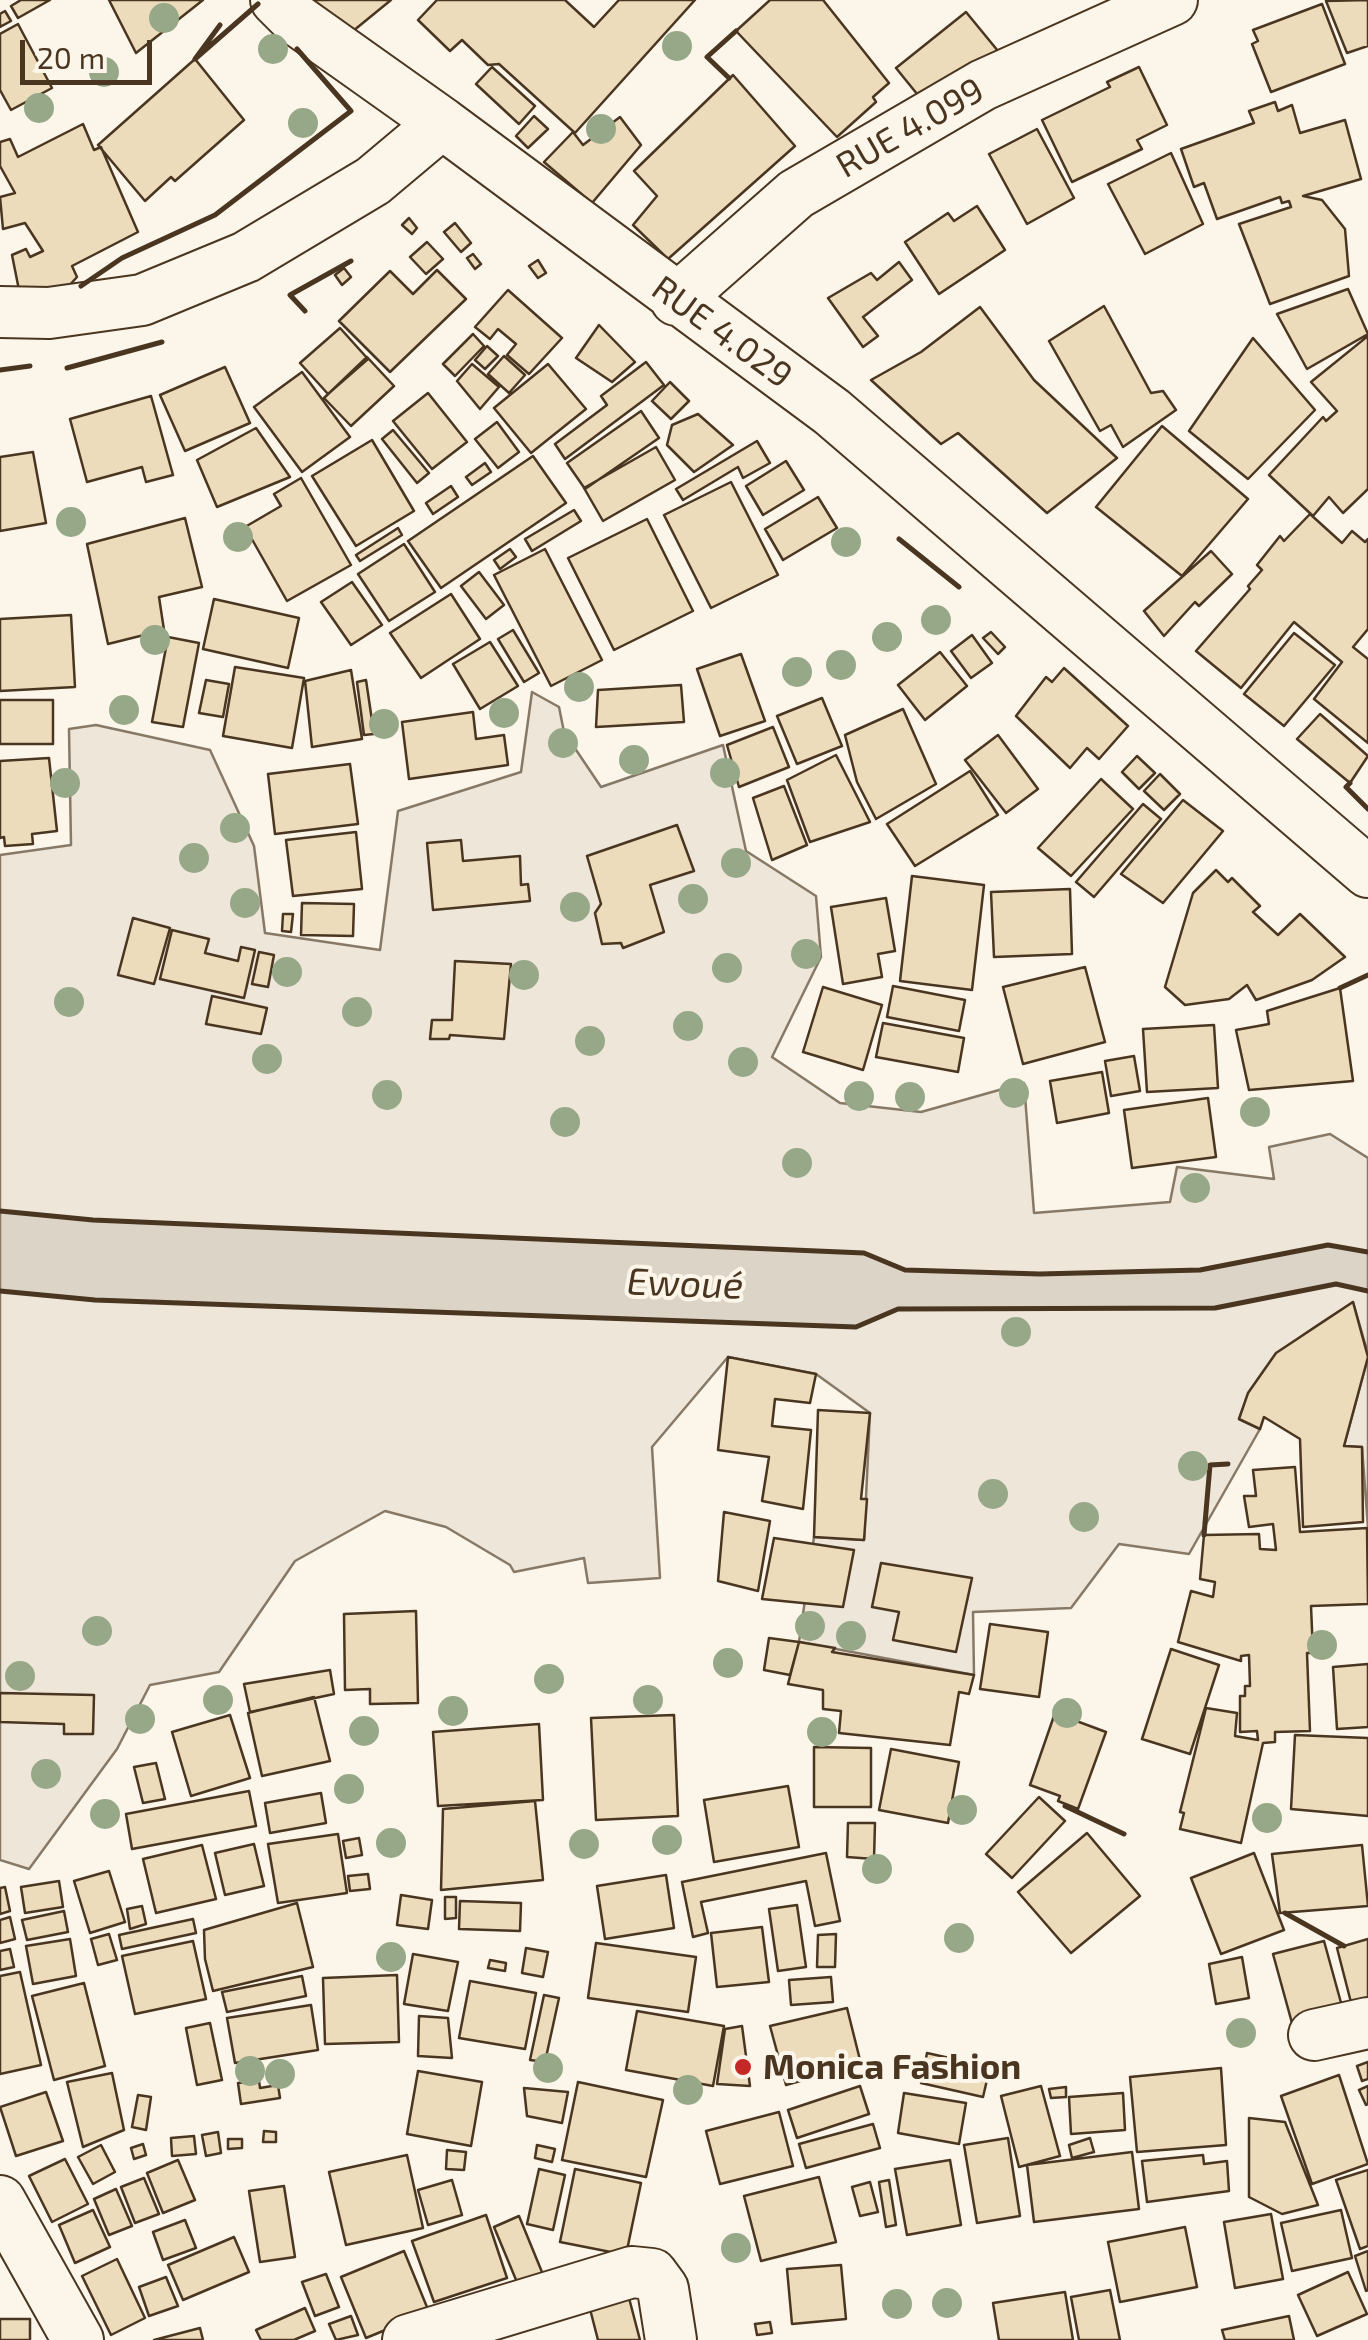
<!DOCTYPE html>
<meta charset="utf-8">
<style>
body{margin:0}
#map{position:relative;width:1368px;height:2340px;overflow:hidden;background:#fbf6e9;font-family:"Exo 2",sans-serif}
canvas{display:block}
.scale{position:absolute;left:20px;top:40px;width:132px;height:45px;box-sizing:border-box;border:5px solid #4a3520;border-top:0;padding-left:12px;font-size:30px;line-height:35px;white-space:nowrap;color:#4a3520;-webkit-text-stroke:8px #fbf6e9;paint-order:stroke}
</style>
<div id="map">
<canvas width="1368" height="2340"></canvas>
<div class="scale">20 m</div>
</div>
<script>
const g = document.querySelector('canvas').getContext('2d');
g.lineJoin = 'round';
function paint(path, color) { g.fillStyle = color; g.fill(path, 'evenodd'); }
function trace(path, color, width, dash) { g.strokeStyle = color; g.lineWidth = width; g.lineCap = dash ? 'butt' : 'round'; g.setLineDash(dash || []); g.stroke(path); }
function drawText(font, color, halo, rows, align = 'center') {
  g.font = font + ' "Exo 2",sans-serif'; g.lineWidth = 8; g.setLineDash([]); g.textBaseline = 'middle'; g.strokeStyle = halo; g.fillStyle = color; for (const [text, x, y, turn = 0] of rows) {
    g.save(); g.translate(x, y); g.rotate((+turn || 0) * Math.PI / 180); g.textAlign = isNaN(turn) ? turn : align; if (halo) g.strokeText(text, 0, 0); g.fillText(text, 0, 0); g.restore();
  }
}
const green = new Path2D(`
 M532,692L559,707L564,732L601,787L723,745L746,851L816,896L821,957L772,1057L840,1103L921,1112L1024,1083L1034,1213L1170,1202L1177,1167L1274,1179L1269,1147L1330,1134L1368,1158V1354L1353,1302C1301,1337 1260,1356 1239,1419L1260,1429L1189,1554L1119,1544L1071,1608L973,1612L974,1675L799,1642L814,1537L864,1540L870,1413L816,1374L728,1357L652,1447L660,1578L588,1583L584,1558L514,1572L510,1565L446,1527L385,1511L295,1561L219,1672L150,1685L117,1749L29,1869L0,1860V855L71,845L69,729L96,725L210,750L254,846L265,933L380,950L398,811L521,772Z
 M1368,1357V1528L1362,1447L1344,1446Z`);
paint(green, '#ede6d9');
trace(green, '#887966', 2.5);
const water = new Path2D(`
 M0,1211L93,1220L864,1253L905,1270L1040,1274L1200,1270L1328,1245L1368,1252V1291L1336,1284L1215,1308L898,1309L856,1327L95,1300L0,1291Z`);
paint(water, '#dcd4c6');
trace(water, '#887966', 2.5);
const building = new Path2D(`
 M21,0H50L18,18L11,6Z
 M109,0H203L136,53Z
 M308,0H391L342,40Z
 M437,0H565L594,27L619,0H695L575,133L499,64L488,65L462,40L450,51L418,20Z
 M770,0H823L889,83L873,97L876,102L837,137L736,31Z
 M1368,0V46L1347,53L1326,1Z
 M1322,4L1345,64L1271,92L1252,44L1258,41L1253,30Z
 M5,11L11,21L0,27V14Z
 M966,12L998,51L926,105L896,68Z
 M18,24L52,88L11,110L0,90V34Z
 M195,59L244,120L175,181L171,177L145,201L98,145Z
 M492,67L535,106L519,124L476,84Z
 M1139,67L1167,125L1137,140L1142,149L1072,182L1042,120L1110,87L1107,82Z
 M733,75L795,146L668,259L633,225L657,196L634,171Z
 M1275,102L1278,111L1292,105L1300,133L1345,120L1361,179L1303,196L1322,200L1345,229L1349,276L1270,304L1239,224L1291,207L1289,201L1282,203L1280,197L1217,219L1204,183L1194,187L1181,149L1254,123L1249,111Z
 M534,116L548,129L528,148L516,136Z
 M620,117L641,145L592,203L544,162L573,132L583,145Z
 M83,124L94,150L101,147L138,232L72,266L77,277L48,309L20,295L12,255L26,249L30,257L43,251L25,223L3,229L0,197L15,193L0,166V142L10,139L18,157Z
 M1037,129L1074,198L1027,224L989,154Z
 M1171,153L1203,224L1145,254L1108,184Z
 M977,206L1005,250L939,294L905,242L948,213L954,221Z
 M409,218L417,228L412,234L402,225Z
 M455,223L471,243L461,252L444,232Z
 M427,242L443,259L426,274L410,257Z
 M473,254L481,264L475,269L467,258Z
 M538,260L546,273L538,278L529,266Z
 M899,262L912,280L863,317L878,336L863,347L828,298L871,273L877,280Z
 M344,268L351,277L342,285L335,275Z
 M437,270L466,299L390,372L339,321L390,271L413,294Z
 M1348,289L1368,334L1307,369L1277,314Z
 M508,290L562,338L529,374L507,355L516,344L498,329L490,339L475,327Z
 M1104,306L1151,393L1163,391L1176,410L1123,447L1111,425L1100,431L1049,341Z
 M980,307L1034,380L1117,458L1047,513L958,433L941,444L871,380L921,352Z
 M599,325L635,362L612,382L576,358Z
 M340,328L368,359L328,394L300,363Z
 M473,334L484,346L455,376L443,364Z
 M1368,336V489L1343,513L1329,497L1313,516L1269,475L1323,417L1326,421L1337,411L1311,382Z
 M1253,338L1315,410L1248,479L1189,431Z
 M487,346L498,356L485,369L475,360Z
 M504,356L525,375L509,393L488,374Z
 M367,357L394,386L351,426L324,398Z
 M646,362L664,385L565,459L555,444L607,405L601,396Z
 M472,364L499,387L480,409L457,381Z
 M548,364L586,409L531,453L494,408Z
 M225,367L250,423L185,451L160,395Z
 M302,372L350,437L302,472L254,407Z
 M670,382L689,401L671,419L652,401Z
 M428,393L467,442L432,469L393,421Z
 M151,396L173,475L146,482L142,467L87,482L70,419Z
 M641,411L659,438L585,489L567,463Z
 M698,414L733,445L694,472L667,445L672,425Z
 M497,422L519,452L498,468L475,439Z
 M1162,426L1248,499L1182,576L1096,507Z
 M256,428L290,477L217,507L197,460Z
 M393,430L429,473L417,483L382,439Z
 M372,440L414,511L356,546L312,476Z
 M757,441L770,463L743,478L738,467L683,500L676,489Z
 M656,447L675,480L603,521L584,488Z
 M33,452L46,523L0,531V457Z
 M533,456L566,503L441,588L408,541Z
 M786,461L804,490L763,515L746,486Z
 M485,463L491,472L472,485L466,477Z
 M301,478L351,565L287,601L245,527L281,506L274,494Z
 M731,482L778,575L711,608L664,515Z
 M451,486L458,497L433,514L426,503Z
 M818,497L837,528L783,560L765,529Z
 M574,510L581,521L532,551L525,539Z
 M1310,514L1342,543L1352,531L1365,542L1368,539V629L1353,647L1368,659V743L1314,699L1342,662L1294,622L1241,688L1196,651L1250,589L1248,586L1262,570L1257,565L1280,536L1284,541Z
 M185,518L202,587L159,597L164,630L108,644L87,544Z
 M647,519L693,611L614,650L568,558Z
 M398,528L402,535L360,561L356,555Z
 M404,544L435,592L389,621L358,574Z
 M510,549L516,557L500,569L494,560Z
 M545,549L602,660L551,686L494,575Z
 M1211,551L1232,574L1199,606L1195,602L1164,636L1144,611Z
 M479,572L504,605L486,619L461,586Z
 M352,582L382,625L351,645L321,602Z
 M451,594L480,639L421,678L390,633Z
 M214,599L299,618L288,668L203,649Z
 M71,615L75,687L0,691V619Z
 M513,630L539,673L524,682L498,639Z
 M991,632L1005,647L998,654L983,638Z
 M1294,633L1335,665L1284,726L1244,694Z
 M972,635L992,663L971,678L951,651Z
 M168,637L199,643L183,727L152,722Z
 M490,642L518,686L480,709L453,664Z
 M940,652L967,686L925,720L898,685Z
 M741,654L765,721L720,736L697,669Z
 M235,667L304,678L292,748L223,736Z
 M1064,668L1128,726L1099,759L1087,748L1070,768L1016,716L1046,677L1052,682Z
 M351,670L362,739L312,747L305,681Z
 M206,680L229,684L223,717L199,713Z
 M366,680L374,734L364,735L357,682Z
 M681,685L684,722L596,727L598,690Z
 M822,698L842,746L797,764L777,716Z
 M0,700H53V744H0Z
 M903,709L936,784L876,819L857,782L845,735Z
 M473,712L476,739L504,735L508,765L409,779L402,722Z
 M1320,714L1368,756L1350,783L1297,739Z
 M773,727L789,767L739,787L727,745Z
 M998,735L1038,789L1006,813L965,760Z
 M836,755L870,822L810,842L787,780Z
 M1137,756L1155,773L1139,789L1122,772Z
 M49,758L57,831L32,834L33,844L5,846L4,837L0,838V761Z
 M350,764L358,824L275,834L268,774Z
 M970,771L998,815L915,866L887,824Z
 M1160,774L1180,794L1164,810L1144,791Z
 M1101,779L1133,809L1071,876L1038,848Z
 M784,786L807,845L772,860L753,798Z
 M1183,800L1223,831L1163,903L1121,874Z
 M1143,804L1161,819L1094,897L1076,882Z
 M677,825L694,871L650,885L664,932L623,948L621,943L602,944L595,913L601,904L587,856Z
 M356,832L362,889L293,896L286,840Z
 M461,840L463,861L520,856L521,885L528,884L530,901L433,910L427,843Z
 M1216,870L1228,882L1232,878L1260,906L1253,912L1278,935L1300,914L1345,957L1312,980L1256,1000L1247,985L1229,999L1185,1005L1165,987L1193,893Z
 M912,876L984,885L972,990L900,981Z
 M1070,889L1072,954L994,957L991,892Z
 M886,898L895,951L878,954L882,977L843,984L831,907Z
 M302,903L354,904L353,936L301,935Z
 M283,914H293L291,932L282,931Z
 M133,918L170,928L154,984L118,975Z
 M172,930L209,939L205,953L238,961L241,947L255,950L244,998L160,979Z
 M259,952L274,955L268,987L252,984Z
 M455,961L511,964L504,1039L450,1035L449,1039H430L432,1020H452Z
 M1085,967L1105,1042L1023,1064L1003,987Z
 M893,986L965,1000L959,1031L887,1017Z
 M823,987L882,1005L863,1070L803,1052Z
 M1340,988L1353,1081L1249,1090L1236,1030L1269,1024L1267,1011Z
 M212,996L267,1008L261,1034L206,1024Z
 M883,1023L964,1038L958,1072L876,1057Z
 M1214,1025L1218,1088L1147,1092L1143,1029Z
 M1134,1056L1140,1091L1111,1096L1105,1061Z
 M1102,1072L1109,1113L1057,1123L1050,1081Z
 M1208,1098L1216,1157L1132,1168L1124,1110Z
 M1353,1302L1368,1357L1344,1446L1362,1447L1363,1522L1303,1527L1300,1439L1264,1417L1260,1429L1239,1419L1248,1393L1276,1353Z
 M728,1357L816,1374L810,1403L775,1399L772,1426L811,1430L803,1509L762,1501L769,1457L718,1450Z
 M818,1410L870,1413L861,1499H867L864,1540L814,1537Z
 M1295,1467L1300,1532L1367,1528L1368,1604L1311,1606L1313,1653H1307L1310,1731L1275,1732V1742L1263,1743L1241,1843L1180,1829L1184,1813L1180,1812L1206,1708L1237,1713L1235,1736L1258,1740L1257,1731L1240,1732V1696H1245V1686H1250L1249,1655L1241,1656V1661L1178,1642L1191,1591L1213,1597L1215,1582L1200,1579L1204,1535L1259,1534L1260,1549L1276,1550L1273,1524L1249,1527L1244,1496H1256L1253,1470Z
 M724,1512L770,1521L758,1591L718,1581Z
 M774,1538L854,1550L843,1607L762,1599Z
 M881,1563L972,1578L956,1652L893,1640L899,1612L872,1607Z
 M416,1611L418,1703L370,1704V1689L345,1690L344,1614Z
 M990,1624L1048,1632L1039,1697L980,1689Z
 M769,1638L799,1642L790,1675L764,1670Z
 M799,1642L835,1648L832,1652L974,1675L969,1694L959,1692L950,1745L839,1733L841,1711L823,1709V1690L788,1684Z
 M1171,1649L1219,1665L1190,1754L1142,1739Z
 M1368,1664V1727L1337,1729L1333,1667Z
 M330,1670L334,1694L250,1712L244,1684Z
 M0,1693L94,1695L93,1734H64V1724L0,1722Z
 M314,1697L330,1761L262,1776L248,1713Z
 M1055,1713L1106,1732L1078,1809L1058,1801L1060,1796L1030,1785Z
 M230,1715L250,1778L191,1796L172,1732Z
 M674,1715L678,1816L596,1820L591,1718Z
 M539,1724L543,1800L438,1806L433,1732Z
 M1295,1735L1368,1738V1816L1291,1809Z
 M814,1747L871,1748V1807H814Z
 M891,1749L959,1762L948,1823L879,1810Z
 M156,1763L165,1799L143,1803L134,1767Z
 M788,1786L799,1847L714,1862L704,1800Z
 M249,1791L256,1826L132,1849L126,1814Z
 M321,1793L326,1823L270,1833L265,1803Z
 M1039,1797L1065,1821L1012,1878L986,1854Z
 M535,1801L543,1880L441,1890L443,1809Z
 M848,1823H875L874,1859L847,1857Z
 M1087,1833L1140,1896L1071,1953L1018,1892Z
 M338,1834L347,1893L278,1903L268,1844Z
 M359,1838L362,1855L346,1858L343,1841Z
 M254,1844L264,1886L225,1895L215,1853Z
 M202,1845L216,1899L156,1913L143,1859Z
 M1362,1845L1368,1906L1280,1913L1272,1854Z
 M826,1853L840,1921L815,1926L806,1881L701,1902L708,1933L693,1937L682,1882Z
 M1254,1853L1284,1930L1221,1954L1191,1878Z
 M109,1871L125,1922L90,1933L74,1881Z
 M368,1874L370,1889L350,1891L348,1876Z
 M666,1875L674,1928L605,1939L597,1886Z
 M59,1881L63,1907L25,1913L21,1887Z
 M5,1887L10,1911L0,1914V1888Z
 M401,1895L432,1900L428,1929L397,1925Z
 M445,1897H456V1918L445,1919Z
 M460,1901L521,1903L520,1931L459,1929Z
 M297,1903L313,1967L213,1991L205,1959L204,1930Z
 M797,1905L806,1967L778,1971L769,1909Z
 M142,1906L146,1924L130,1929L127,1909Z
 M64,1911L68,1932L27,1940L22,1920Z
 M10,1917L15,1939L0,1943V1920Z
 M193,1919L196,1933L122,1949L119,1935Z
 M762,1927L769,1982L717,1987L711,1933Z
 M109,1934L117,1960L98,1965L91,1939Z
 M836,1934L835,1967H817L818,1935Z
 M70,1939L76,1976L33,1984L26,1946Z
 M1368,1939V2010L1354,2014L1337,1948Z
 M193,1941L206,1999L135,2014L122,1956Z
 M1324,1941L1343,2010L1292,2023L1273,1954Z
 M596,1943L696,1957L688,2012L588,1998Z
 M526,1948L548,1952L543,1977L522,1973Z
 M10,1949L14,1967L0,1970V1951Z
 M413,1954L458,1962L448,2011L404,2004Z
 M1242,1957L1249,1998L1216,2004L1209,1964Z
 M490,1960L506,1963L505,1971L488,1968Z
 M20,1972L41,2065L0,2074V1976Z
 M397,1975L399,2042L325,2044L323,1978Z
 M302,1976L306,1996L227,2012L222,1992Z
 M831,1977L833,2002L791,2005L789,1980Z
 M470,1981L536,1993L525,2049L459,2038Z
 M84,1983L105,2066L54,2080L32,1996Z
 M544,1995L559,1998L545,2062L530,2060Z
 M311,2005L318,2050L235,2063L227,2018Z
 M847,2008L861,2064L786,2085L770,2026Z
 M637,2011L724,2026L713,2086L626,2070Z
 M419,2016L448,2018L452,2058L418,2056Z
 M210,2023L222,2080L197,2085L186,2028Z
 M742,2026L750,2086L717,2084L725,2029Z
 M927,2053L990,2067L983,2097L921,2083Z
 M1368,2062V2079L1362,2081L1357,2066Z
 M1221,2068L1226,2145L1137,2152L1130,2077Z
 M418,2071L482,2082L471,2146L407,2134Z
 M112,2073L124,2130L83,2147L67,2082Z
 M1339,2075L1368,2164L1312,2184L1281,2096Z
 M259,2081L260,2088L278,2085L280,2098L241,2104L238,2083Z
 M578,2082L663,2100L646,2177L562,2160Z
 M860,2086L869,2114L797,2138L788,2110Z
 M1041,2086L1060,2156L1019,2167L1001,2096Z
 M1368,2086V2104L1366,2105L1359,2090Z
 M1066,2087V2097L1051,2098L1049,2089Z
 M524,2088L568,2092L562,2123L527,2116Z
 M46,2092L63,2141L16,2156L0,2107Z
 M904,2093L966,2103L959,2144L898,2133Z
 M1123,2093L1125,2130L1071,2134L1069,2097Z
 M138,2095L151,2097L146,2130L132,2127Z
 M779,2112L793,2166L720,2184L706,2131Z
 M1249,2118L1285,2122L1318,2205L1282,2214L1249,2197Z
 M873,2124L880,2148L806,2168L799,2144Z
 M264,2131L276,2132V2142H263Z
 M218,2132L221,2153L206,2156L202,2135Z
 M194,2136L196,2154L172,2156L171,2138Z
 M1008,2138L1020,2216L977,2223L964,2145Z
 M1090,2138L1094,2152L1072,2158L1069,2145Z
 M228,2139H242V2148L228,2149Z
 M143,2144L146,2155L134,2159L131,2148Z
 M101,2145L115,2172L93,2184L78,2157Z
 M537,2145L555,2149L552,2162L535,2158Z
 M447,2150L466,2152L464,2170L446,2169Z
 M1132,2152L1139,2209L1034,2222L1027,2165Z
 M407,2155L423,2228L346,2245L329,2172Z
 M1203,2155L1204,2164L1227,2161L1229,2191L1147,2202L1142,2161Z
 M65,2159L88,2204L52,2222L29,2176Z
 M178,2160L195,2200L163,2213L147,2173Z
 M950,2160L961,2225L907,2235L895,2169Z
 M539,2169L565,2175L553,2230L527,2224Z
 M575,2169L641,2183L626,2255L560,2242Z
 M1368,2170V2246L1360,2249L1336,2180Z
 M819,2177L836,2242L761,2261L744,2196Z
 M144,2178L159,2214L135,2223L121,2187Z
 M452,2180L462,2215L428,2225L418,2190Z
 M889,2180L896,2225L886,2227L879,2182Z
 M870,2182L878,2212L860,2216L852,2187Z
 M284,2186L295,2257L260,2262L249,2191Z
 M116,2189L132,2226L109,2235L94,2199Z
 M93,2210L110,2247L75,2263L59,2225Z
 M1341,2210L1352,2258L1292,2271L1281,2223Z
 M1271,2214L1283,2279L1235,2288L1224,2222Z
 M486,2215L507,2278L434,2302L412,2241Z
 M519,2216L544,2277L519,2287L494,2227Z
 M185,2220L196,2248L163,2260L153,2232Z
 M1185,2227L1197,2287L1120,2302L1108,2242Z
 M234,2237L249,2272L183,2300L168,2265Z
 M404,2251L429,2312L366,2338L341,2277Z
 M1368,2251V2290L1366,2291L1355,2256Z
 M117,2259L145,2318L111,2335L82,2276Z
 M841,2265L846,2319L792,2324L787,2269Z
 M1348,2272L1367,2314L1317,2336L1298,2295Z
 M326,2274L339,2307L315,2316L302,2282Z
 M166,2277L178,2306L149,2316L139,2287Z
 M1110,2290L1120,2340H1079L1071,2297Z
 M1065,2292L1073,2340H999L993,2303Z
 M629,2298L640,2340H598L590,2309Z
 M305,2308L315,2331L294,2340H261L256,2330Z
 M351,2316L358,2335L336,2340L329,2324Z
 M1289,2316L1294,2340H1225L1222,2330Z
 M0,2319H30V2340H0Z
 M770,2322L772,2333L757,2335L755,2324Z
 M200,2328L203,2340H154Z`);
paint(building, '#ecdcbc');
trace(building, '#4a3520', 2.5);
const minor = new Path2D(`
 M276,0L294,18L442,123
 M676,300L796,194L983,85L1172,0
 M0,312L49,313L142,300L246,257L373,181L442,123L832,412L1368,872
 M1314,2035L1368,2023
 M0,2201L78,2340
 M408,2340L632,2272L652,2274L663,2289L671,2340`);
trace(minor, '#4a3520', 54);
trace(minor, '#fbf6e9', 50);
trace(new Path2D(`
 M220,25L195,59L258,4
 M729,78L707,57L736,31
 M81,286L122,258L215,215L351,111L297,49
 M305,311L290,295L351,261
 M67,368L162,342
 M0,370L30,366
 M899,539L959,587
 M1350,783L1346,787L1368,809
 M1340,988L1368,975
 M0,1211L93,1220L864,1253L905,1270L1040,1274L1200,1270L1328,1245L1368,1252
 M0,1291L95,1300L856,1327L898,1309L1215,1308L1336,1284L1368,1291
 M1204,1535L1210,1465L1228,1464
 M1065,1806L1124,1834
 M1285,1913L1344,1946`), '#4a3520', 5);
g.fillStyle = '#96a887';
for (const [x, y] of [
 [164,18],
 [677,46],
 [273,49],
 [104,72],
 [39,108],
 [303,123],
 [601,129],
 [71,522],
 [238,537],
 [846,542],
 [936,620],
 [887,637],
 [155,640],
 [841,665],
 [797,672],
 [579,687],
 [124,710],
 [504,713],
 [384,724],
 [563,743],
 [634,760],
 [725,773],
 [65,783],
 [235,828],
 [194,858],
 [736,863],
 [693,899],
 [245,903],
 [575,907],
 [806,954],
 [727,968],
 [287,972],
 [524,975],
 [69,1002],
 [357,1012],
 [688,1026],
 [590,1041],
 [267,1059],
 [743,1062],
 [1014,1093],
 [387,1095],
 [859,1096],
 [910,1097],
 [1255,1112],
 [565,1122],
 [797,1163],
 [1195,1188],
 [1016,1332],
 [1193,1466],
 [993,1494],
 [1084,1517],
 [810,1626],
 [97,1631],
 [851,1636],
 [1322,1645],
 [728,1663],
 [20,1676],
 [549,1679],
 [218,1700],
 [648,1700],
 [453,1711],
 [1067,1713],
 [140,1719],
 [364,1731],
 [822,1732],
 [46,1774],
 [349,1789],
 [962,1810],
 [105,1814],
 [1267,1818],
 [667,1840],
 [391,1843],
 [584,1844],
 [877,1869],
 [959,1938],
 [391,1957],
 [1241,2033],
 [548,2068],
 [250,2071],
 [280,2074],
 [688,2090],
 [736,2248],
 [947,2303],
 [897,2304]
]) { g.beginPath(); g.arc(x, y, 15, 0, 2 * Math.PI); g.fill(); }
for (const [x, y, r, color] of [
 [743,2067,10,"#c62828"]
]) { const dot = new Path2D(); dot.arc(x, y, r, 0, 2 * Math.PI); g.fillStyle = color; g.fill(dot); trace(dot, '#fbf6e9', 4); }
drawText('35px', '#4a3520', '#fbf6e9', [
 ["RUE 4.099",910,128,-30],
 ["RUE 4.029",722,332,36]
]);
drawText('bold 35px', '#4a3520', '#fbf6e9', [
 ["Monica Fashion",763,2067]
], 'left');
drawText('italic 38px', '#4a3520', '#fbf6e9', [
 ["Ewoué",685,1284,2]
]);
</script>
